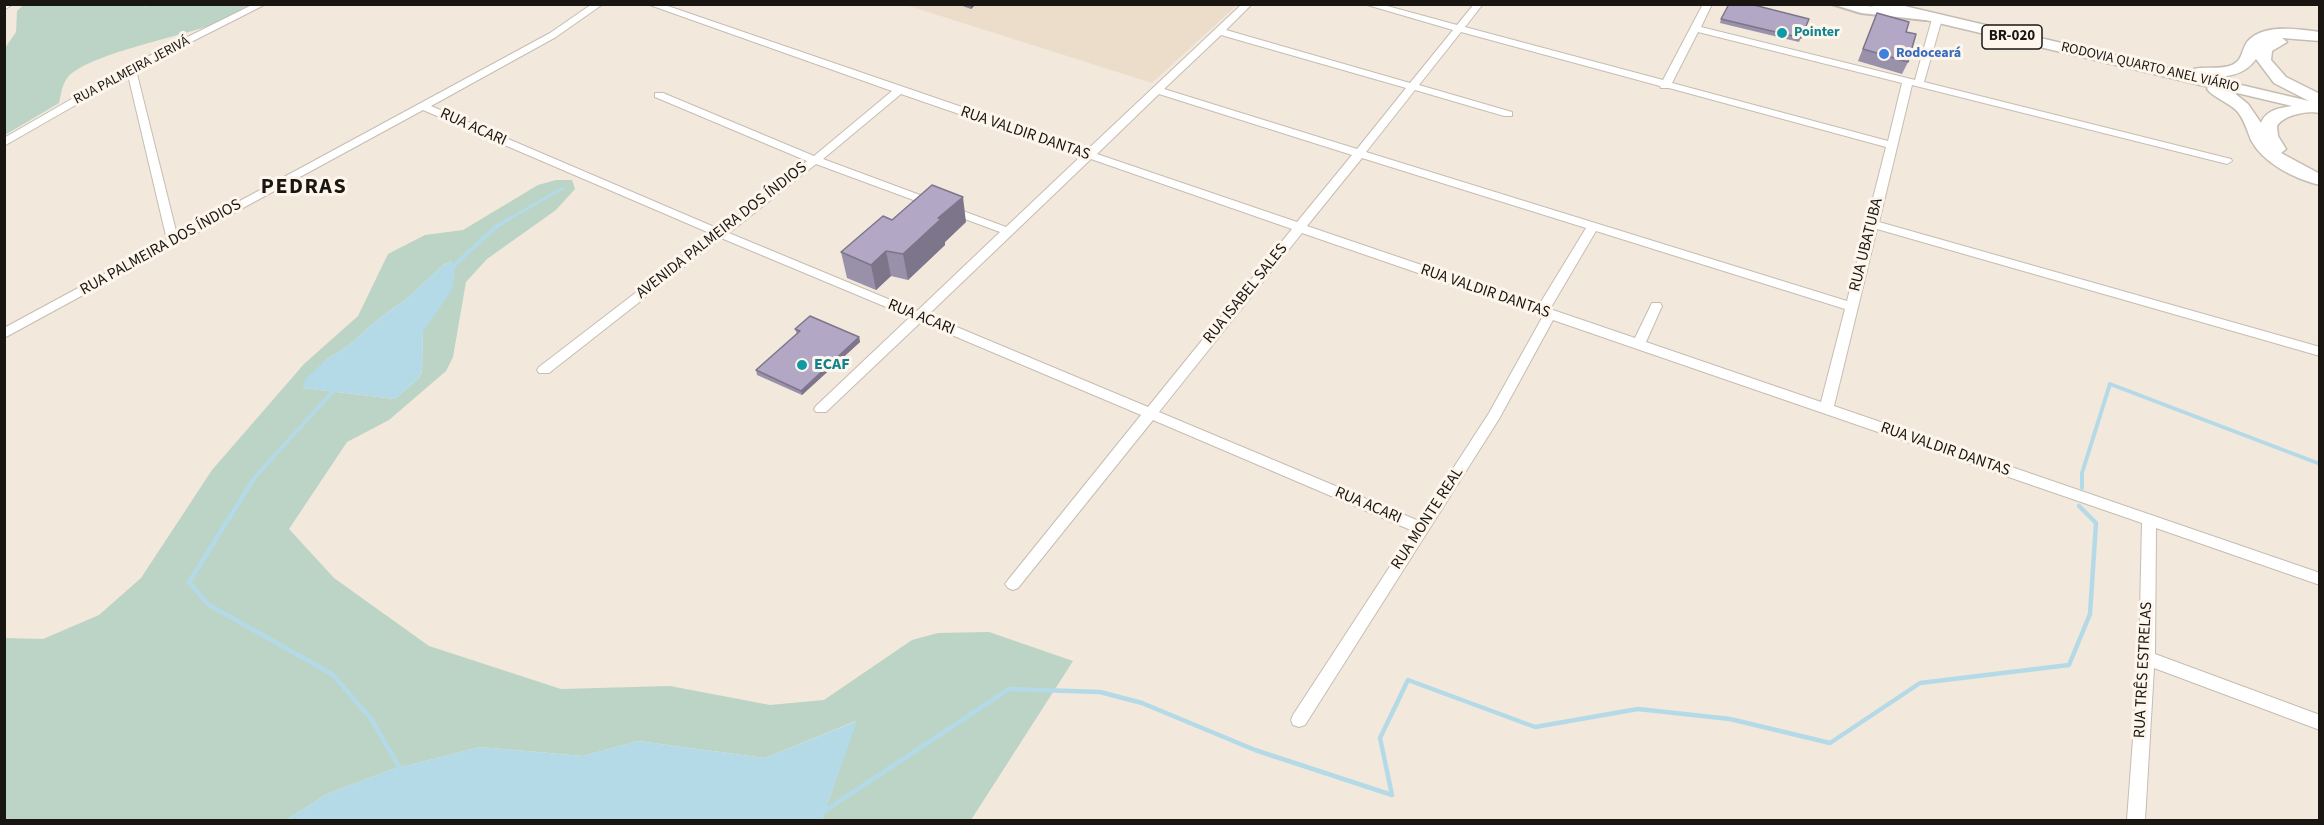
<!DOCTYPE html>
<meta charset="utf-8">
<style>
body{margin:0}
#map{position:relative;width:2324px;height:825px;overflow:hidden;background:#f2e8dc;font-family:"Source Sans 3",sans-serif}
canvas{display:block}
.frame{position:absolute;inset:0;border:6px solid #191612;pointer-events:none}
</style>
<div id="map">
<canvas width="2324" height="825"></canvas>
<div class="frame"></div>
</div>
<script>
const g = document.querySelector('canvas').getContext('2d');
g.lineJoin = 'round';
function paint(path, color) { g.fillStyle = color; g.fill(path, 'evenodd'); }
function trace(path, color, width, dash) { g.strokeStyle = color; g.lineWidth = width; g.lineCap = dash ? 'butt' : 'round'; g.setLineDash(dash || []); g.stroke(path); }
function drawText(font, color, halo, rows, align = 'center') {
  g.font = font + ' "Source Sans 3",sans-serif'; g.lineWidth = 6; g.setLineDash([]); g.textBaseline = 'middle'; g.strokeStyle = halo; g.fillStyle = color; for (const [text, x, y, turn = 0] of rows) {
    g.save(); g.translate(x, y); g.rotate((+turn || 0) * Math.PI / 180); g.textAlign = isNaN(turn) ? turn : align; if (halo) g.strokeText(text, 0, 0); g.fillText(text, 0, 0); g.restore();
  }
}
paint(new Path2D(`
 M906,5H1237L1152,83Z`), '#ecddcb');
paint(new Path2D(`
 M24,4L147,5L145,7L153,4L249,5C236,12 222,21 208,26C177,37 87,55 68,77C62,84 61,94 59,103L5,135V48L16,32L17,11Z
 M556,180H572L575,189L556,210L487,259L466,282L453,357L446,371L389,420L347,442L289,529L334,578L429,646L561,689L670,686L770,705L824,700L912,640L938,633L989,632L1073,661L971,820H822L856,721L765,758L638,741L583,756L480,747L390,770L327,794L286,820H5L4,638L43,639L99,615L141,578L212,470L304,364L358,316L388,254L425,235L463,230L538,185ZM452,261L451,290L423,330L422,371L419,378L395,399L303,388L327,359L347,347L377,320L410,296L443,265Z`), '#bbd4c5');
paint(new Path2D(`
 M452,261L455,272L452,290L423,331L422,370L419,378L395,399L303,388L305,379L327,359L347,347L377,320L410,296L443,265Z
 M857,721L822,820H286L327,794L390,770L480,747L583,756L638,741L765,758Z`), '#b4dae8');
trace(new Path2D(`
 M509,219L563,188`), '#b4dae8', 3);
trace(new Path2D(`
 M450,269L497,226L512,217
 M2082,488V473L2110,384L2320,464
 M247,490L255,477L335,389`), '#b4dae8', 4);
trace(new Path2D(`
 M248,488L189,582L209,605L332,674L372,720L401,770
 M823,812L1009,689L1100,692L1142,703L1255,750L1392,795L1380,738L1408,680L1535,727L1638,709L1730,719L1830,743L1920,683L2069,665L2090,614L2096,523L2079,506`), '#b4dae8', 4.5);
const minor = new Path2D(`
 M4,4H13L4,10Z
 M254,4H266L136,70L177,235L550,33L592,4H603L556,37L431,106L719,229L807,161L655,97V93H663L814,156L892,91L647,4H662L1087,150L1242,4H1252L1226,30L1410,83L1453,30L1364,4H1380L1457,25L1474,4H1483L1465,27L1663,80L1703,4H1712L1701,27L1915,80L1932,19L1940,17L1942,19L1924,82L2231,159L2232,161L2227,164L1912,85L1879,222L2320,347V356L1877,229L1834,406L2320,573V585L2156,528L2155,654L2320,715V730L2154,668L2145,820H2127L2139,658L2142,523L1553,320L1499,419L1305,725L1299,727L1293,725L1291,720L1293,715L1413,531L1153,420L1018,588L1013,590L1008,588L1005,584L1008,580L1141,415L921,322L826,412H816L814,409L816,406L910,317L721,238L549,373H539L537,370L539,367L712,234L423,110L4,338V328L167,240L128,75L4,146V138L127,67ZM1461,32L1660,86L1661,88H1669L1886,147L1847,301L1366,152L1415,90L1504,116H1512V112L1419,85ZM1698,32L1902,83L1888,141L1672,83ZM1221,35L1406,88L1357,149L1164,89ZM901,94L1081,156L1006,227L823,159ZM1159,94L1352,155L1297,222L1097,154ZM1362,158L1586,228L1539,305L1307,226ZM1091,159L1292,229L1148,407L928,315ZM816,164L1000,232L917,311L729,233ZM1596,231L1845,309L1821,402L1646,342L1662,306L1660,303H1652L1635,338L1550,309ZM1302,233L1543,316L1489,413L1419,521L1159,412Z`);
const tertiary = new Path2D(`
 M1832,4H1853L1925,14L1931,17L1925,20L1861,13Z`);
const trunk = new Path2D(`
 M1868,4H1896L2193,74L2194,69C2207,66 2220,70 2232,65C2243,60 2241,51 2247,42C2263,23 2298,29 2320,32V41L2282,38L2287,42L2272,51L2271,60L2286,77L2320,94V102L2317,103H2320V113C2308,110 2283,115 2277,126L2278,136L2286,149L2281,153L2320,174V185C2295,179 2263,163 2251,140C2247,130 2244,119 2237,111C2228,102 2214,98 2207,89L2209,87L1875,8ZM2256,59L2274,83L2309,101L2207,77C2226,77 2244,76 2256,59ZM2233,92L2292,106C2279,108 2266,110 2261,123L2248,104Z`);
trace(minor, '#c6bdb2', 2);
trace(tertiary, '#c6bdb2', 4);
trace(trunk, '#c6bdb2', 3);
paint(minor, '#fff');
paint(tertiary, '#fff');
paint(trunk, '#fff');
paint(new Path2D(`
 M957,4H976L971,9Z
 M1721,19H1809L1799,42L1720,23Z
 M1872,25L1906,32L1908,62L1902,74L1858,61Z
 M892,220L966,222L945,242V245L908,280L891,276L876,290L847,278L841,252Z
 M795,329L859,337L860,342L802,395L757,375L756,370L797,334Z`), '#9990aa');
paint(new Path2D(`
 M970,4H976L971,9Z
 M963,197L966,222L945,242V245L908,280L903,254L938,218Z
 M886,251L891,276L876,290L871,265Z
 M859,337L860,342L802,395L801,391Z`), '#7d768b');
const building = new Path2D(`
 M1729,4H1750L1809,19L1801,38L1721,19Z
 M1877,13L1909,22L1906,32L1916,34L1908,62L1863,49Z
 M932,185L963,197L938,218L941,219L903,254L886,251L871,265L841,252L883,216L892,220Z
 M810,316L859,337L801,391L756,370L800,331L795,329Z`);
paint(building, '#b2a8c6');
trace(building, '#7d768b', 1.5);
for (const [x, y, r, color] of [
 [1782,33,6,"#0f9aa8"],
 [1884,54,6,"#3f7fe0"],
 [802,365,6,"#0f9aa8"]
]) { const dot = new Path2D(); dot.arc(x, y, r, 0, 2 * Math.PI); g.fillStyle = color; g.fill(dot); trace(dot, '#fef6ec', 2); }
drawText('bold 14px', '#0d838f', '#fef6ec', [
 ["Pointer",1794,33]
], 'left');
drawText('bold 14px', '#366cbe', '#fef6ec', [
 ["Rodoceará",1896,54]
], 'left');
drawText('14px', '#191612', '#fef6ec', [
 ["RODOVIA QUARTO ANEL VIÁRIO",2150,68,13],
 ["RUA PALMEIRA JERIVÁ",132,71,-28]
]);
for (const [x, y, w] of [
 [2012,37,60]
]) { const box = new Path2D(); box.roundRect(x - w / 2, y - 12, w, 24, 4.5); g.fillStyle = '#fef6ec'; g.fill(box); trace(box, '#191612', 1.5); }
drawText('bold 15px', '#191612', null, [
 ["BR-020",2012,37]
]);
drawText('16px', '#191612', '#fef6ec', [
 ["RUA ACARI",473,128,24],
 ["RUA VALDIR DANTAS",1025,134,19],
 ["AVENIDA PALMEIRA DOS ÍNDIOS",722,231,-38],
 ["RUA UBATUBA",1867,245,-76],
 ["RUA PALMEIRA DOS ÍNDIOS",161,248,-29],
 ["RUA VALDIR DANTAS",1485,292,19],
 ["RUA ISABEL SALES",1246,294,-51],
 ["RUA ACARI",921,318,22],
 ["RUA VALDIR DANTAS",1945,450,19],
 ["RUA ACARI",1368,506,23],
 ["RUA MONTE REAL",1428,519,-57],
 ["RUA TRÊS ESTRELAS",2144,670,-87]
]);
drawText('bold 16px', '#0d838f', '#fef6ec', [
 ["ECAF",814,365]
], 'left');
g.letterSpacing = '1.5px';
drawText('bold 22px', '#191612', '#fef6ec', [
 ["PEDRAS",304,188]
]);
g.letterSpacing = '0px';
</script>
